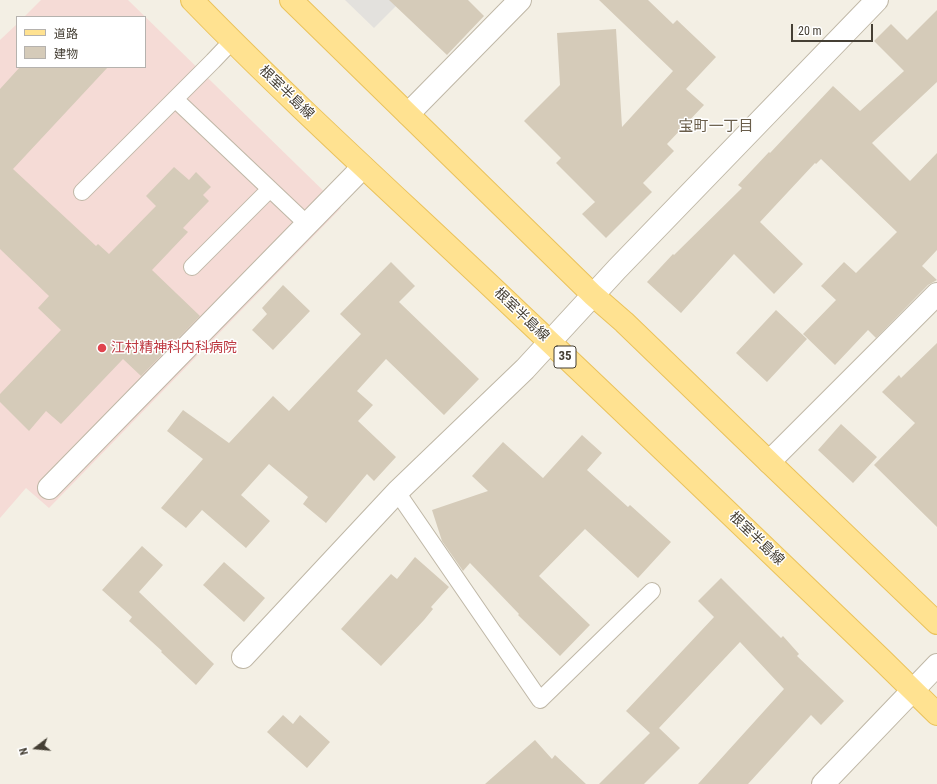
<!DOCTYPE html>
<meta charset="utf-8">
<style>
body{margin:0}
#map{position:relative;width:937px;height:784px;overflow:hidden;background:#f3efe4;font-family:"Roboto Condensed","Noto Sans JP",sans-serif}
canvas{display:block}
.legend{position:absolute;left:16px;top:16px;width:130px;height:52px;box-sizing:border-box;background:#fff;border:1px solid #b5b2ae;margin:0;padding:5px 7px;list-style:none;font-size:12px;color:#453f34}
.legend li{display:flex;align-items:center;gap:8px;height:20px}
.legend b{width:20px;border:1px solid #b5b2ae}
.north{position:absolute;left:16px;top:728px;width:40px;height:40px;-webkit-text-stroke:3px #fff;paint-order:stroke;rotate:254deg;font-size:11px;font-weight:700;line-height:16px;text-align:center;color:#453f34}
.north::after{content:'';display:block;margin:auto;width:14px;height:18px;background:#453f34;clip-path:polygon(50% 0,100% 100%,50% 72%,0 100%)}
.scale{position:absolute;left:791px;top:24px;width:82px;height:18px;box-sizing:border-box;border:2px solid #453f34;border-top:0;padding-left:5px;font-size:12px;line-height:14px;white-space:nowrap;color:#453f34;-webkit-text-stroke:3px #fff;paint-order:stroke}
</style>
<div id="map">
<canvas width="937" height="784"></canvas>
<ul class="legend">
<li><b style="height:5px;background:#ffe291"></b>道路</li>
<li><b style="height:11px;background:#d5cbb9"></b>建物</li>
</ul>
<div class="north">N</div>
<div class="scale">20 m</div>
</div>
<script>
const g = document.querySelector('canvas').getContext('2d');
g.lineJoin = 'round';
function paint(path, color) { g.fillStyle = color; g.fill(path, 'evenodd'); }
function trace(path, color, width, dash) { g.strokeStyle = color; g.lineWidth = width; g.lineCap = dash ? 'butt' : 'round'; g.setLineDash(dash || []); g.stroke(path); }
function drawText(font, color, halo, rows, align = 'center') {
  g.font = font + ' "Roboto Condensed","Noto Sans JP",sans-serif'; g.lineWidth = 3; g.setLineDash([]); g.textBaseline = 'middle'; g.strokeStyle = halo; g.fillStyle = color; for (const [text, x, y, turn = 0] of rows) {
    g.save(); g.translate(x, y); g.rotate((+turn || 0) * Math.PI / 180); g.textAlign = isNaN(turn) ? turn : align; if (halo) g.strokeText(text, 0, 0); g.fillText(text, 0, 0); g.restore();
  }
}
paint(new Path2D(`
 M41,0H128L341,208L49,508L26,488L0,518V40L17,24V67H145V17H24Z`), '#f5dbd6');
paint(new Path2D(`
 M345,0H402L374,28Z`), '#e3e1dd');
paint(new Path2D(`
 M389,0H468L484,16L447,55Z
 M599,0H648L673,24L677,20L716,57L686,89L704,105L667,144L674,151L643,183L652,192L606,238L582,214L595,202L556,163L561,158L524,121L560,85L557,33L616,29L622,127L673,71Z
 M937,10V82L872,143L910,181L937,153V250L922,266L937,280L928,285L876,338L868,330L835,365L803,334L836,300L821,286L844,262L856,273L897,232L821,159L816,164L815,163L760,222L803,264L774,294L734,254L681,313L647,282L673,254L674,255L742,188L738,185L769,152L770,153L833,86L860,111L904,71L874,41L891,24L907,40Z
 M20,67H108L13,169L96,246L98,244L109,254L156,206L146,196L174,167L189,180L196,172L211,187L203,195L209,201L183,228L188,232L152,270L200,316L141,376L123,359L61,424L46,411L29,431L0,402V394L61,330L38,308L49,296L0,249V89Z
 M391,262L415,286L399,302L479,379L444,415L386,359L357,391L373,405L358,421L396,457L374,481L367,474L326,523L303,504L308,497L269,464L241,495L270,521L246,548L202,510L186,528L161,508L203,459L167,431L183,410L229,443L273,396L289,411L361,334L340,314Z
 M283,285L310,311L273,350L252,330L267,314L262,308Z
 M776,310L807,339L767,382L736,353Z
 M937,343V527L874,465L915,423L882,392L899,375L901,378Z
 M841,424L877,457L853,483L818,450Z
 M582,435L602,453L587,470L628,507L630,505L671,542L638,578L585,529L539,576L590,625L560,656L518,615L519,614L470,563L463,571L442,541L432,510L488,491L472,476L503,442L543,478Z
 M142,546L163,565L139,592L214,664L196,685L161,652L162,651L129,621L132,617L102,590Z
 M415,557L449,587L431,607L433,609L424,620L381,666L341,629L391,574L397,579Z
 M224,562L265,598L244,622L203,585Z
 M721,578L781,638L783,636L799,654L797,656L844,701L821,725L811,715L748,784H698L784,689L740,642L659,728L680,748L644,784H599L650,733L626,711L714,617L698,601Z
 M283,715L293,724L300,715L330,742L307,768L267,732Z
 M535,740L552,759L555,755L586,784H485Z`), '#d5cbb9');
const service = new Path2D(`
 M175,99L307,224
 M82,192L213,61L232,41
 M192,267L270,189
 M397,492L540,700L652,591`);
const minor = new Path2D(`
 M408,114L520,0
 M769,462L937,294
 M49,488L363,167
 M243,657L397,492L525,369L617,269L877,0
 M823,784L937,665`);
const primary = new Path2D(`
 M192,0C297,108 409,208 518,312C640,427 761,544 882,660L937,714
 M291,0L593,295L624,322L769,462L937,623`);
trace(service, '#bfb7a6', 18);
trace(minor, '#bfb7a6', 24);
trace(primary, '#eac25b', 24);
trace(service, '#fff', 16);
trace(minor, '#fff', 22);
trace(primary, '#ffe291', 22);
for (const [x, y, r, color] of [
 [102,348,5,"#e0444e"]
]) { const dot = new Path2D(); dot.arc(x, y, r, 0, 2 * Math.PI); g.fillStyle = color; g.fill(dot); trace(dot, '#fff', 1.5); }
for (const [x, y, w] of [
 [565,357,22]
]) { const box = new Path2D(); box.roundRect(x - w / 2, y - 11, w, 22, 3); g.fillStyle = '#fff'; g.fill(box); trace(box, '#453f34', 1); }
drawText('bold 13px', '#453f34', null, [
 ["35",565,357]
]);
drawText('14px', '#453f34', '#fff', [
 ["根室半島線",286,93,44],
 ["根室半島線",521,315,44],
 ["根室半島線",756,539,44]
]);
drawText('14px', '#be3a42', '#fff', [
 ["江村精神科内科病院",111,348]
], 'left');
drawText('15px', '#695d4a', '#fff', [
 ["宝町一丁目",716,127]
]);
</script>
